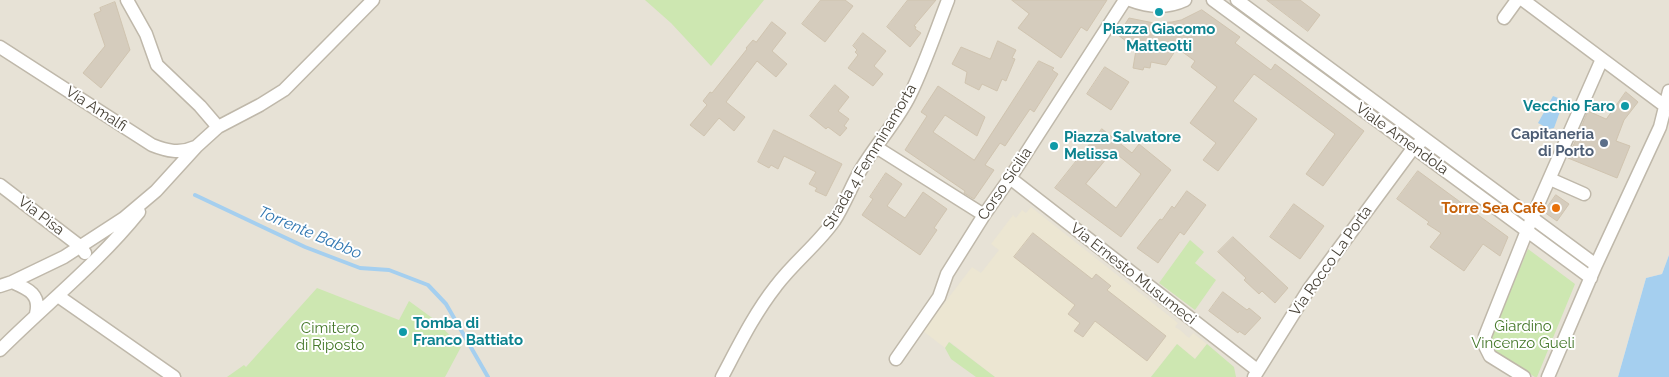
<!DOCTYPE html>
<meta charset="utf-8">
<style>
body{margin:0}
canvas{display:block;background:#f3f0e8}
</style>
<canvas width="1669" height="377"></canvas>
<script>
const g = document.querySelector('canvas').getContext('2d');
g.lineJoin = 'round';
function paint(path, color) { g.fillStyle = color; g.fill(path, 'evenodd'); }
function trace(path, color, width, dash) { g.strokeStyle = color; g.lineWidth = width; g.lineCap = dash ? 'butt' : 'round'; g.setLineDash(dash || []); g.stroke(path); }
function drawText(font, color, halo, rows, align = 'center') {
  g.font = font + ' Raleway,sans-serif'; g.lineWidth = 4; g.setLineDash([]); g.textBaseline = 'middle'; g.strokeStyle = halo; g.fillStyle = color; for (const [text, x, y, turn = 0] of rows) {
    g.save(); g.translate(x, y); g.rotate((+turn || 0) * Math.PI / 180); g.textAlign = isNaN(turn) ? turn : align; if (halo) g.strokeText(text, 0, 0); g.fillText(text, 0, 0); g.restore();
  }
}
paint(new Path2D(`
 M0,0H1669V255L1662,274L1646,278L1618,377H0Z`), '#e7e2d6');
paint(new Path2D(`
 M1031,207L1178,323L1175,327L1180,330L1189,338L1193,333L1207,344L1195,359L1177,344L1151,377H995L950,342L945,348L923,331L972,267L981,273L999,250L991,244L1013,215L1016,218L1022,210L1026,213Z`), '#ece6d2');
paint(new Path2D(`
 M645,0H764L711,66L671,23Z
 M1190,240L1204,252L1195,263L1216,280L1195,310L1159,283Z
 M1528,249L1575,284L1537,377H1535L1495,353L1490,344L1491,336Z
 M317,288L399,320L409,301L435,320L461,347L445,377H227L244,365L246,367Z
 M949,342L995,377H976L951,359L945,348Z
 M1177,344L1195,359L1207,344L1234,367L1236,377H1151Z`), '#cde7b1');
paint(new Path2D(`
 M1553,96L1566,101L1562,106L1554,128L1549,129L1538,123Z
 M1669,255V377H1618L1646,278L1662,274Z`), '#a5cfef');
trace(new Path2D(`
 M195,195L305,247L360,268L389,270L428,285L446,304L488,377`), '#a5cfef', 4);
const building = new Path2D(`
 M821,0H845L853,6L825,42L802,24Z
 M908,0H936L914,26L916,27L915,29L921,33L910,47L887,27Z
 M1012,0H1107L1087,31L1081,27L1061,58L1018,28L1029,14Z
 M1267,0H1300L1320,15L1308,31Z
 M115,2L130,50L101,88L83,73L105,46L94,14L101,11L100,8Z
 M1202,10L1240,37L1235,43L1271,70L1275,64L1364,131L1323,186L1306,174L1335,134L1254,74L1233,101L1257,119L1218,171L1203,160L1216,143L1190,123L1217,87L1191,67L1195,61L1177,48L1166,65L1151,62L1150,68L1144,67L1143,70L1133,68L1137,44L1126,41L1118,35L1129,18L1154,23L1172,22L1181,20Z
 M772,22L786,33L772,51L787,64L776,77L757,61L726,102L745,117L734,131L719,118L704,136L690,125L707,105L703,101L710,92L712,93L747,49L746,48L753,40L756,42Z
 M863,33L886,51L874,66L883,74L873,86L848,68L858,55L855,52L857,50L853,46Z
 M998,41L1016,50L1012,58L1015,59L1006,81L1002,79L997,91L982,84L979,90L965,83L967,72L952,64L961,47L990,59Z
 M1039,61L1054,68L1052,70L1058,74L1034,112L1030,109L1005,146L1000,143L985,165L994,170L974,199L964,193L965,191L905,150L927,116L921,112L938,86L985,117L977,136L945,115L933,132L974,160Z
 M1105,67L1129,82L1111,110L1087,94Z
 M835,85L849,97L838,111L849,119L844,126L847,128L840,136L828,127L826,129L810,116Z
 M1626,92L1638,102L1624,120L1616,141L1630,146L1617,178L1568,158L1588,111L1606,119Z
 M1102,129L1132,153L1139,144L1171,170L1121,237L1055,188ZM1113,151L1141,174L1116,208L1086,184Z
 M774,130L842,164L826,196L815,191L817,188L809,184L816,172L784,156L778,169L771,165L769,168L758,162Z
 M1418,171L1508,237L1500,256L1483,244L1464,271L1430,247L1441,233L1427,224L1429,222L1397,199Z
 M886,173L902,184L887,206L905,218L923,192L947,209L934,228L937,230L920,255L862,215L873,199L870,197Z
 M1187,191L1206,205L1184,235L1180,232L1158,263L1137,248L1160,219L1162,220L1172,206L1174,208Z
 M1556,195L1569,204L1557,221L1544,212Z
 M1294,204L1324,226L1300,259L1270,237Z
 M1033,233L1092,279L1096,274L1111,286L1107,290L1166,336L1147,361L1095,321L1083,337L1074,331L1080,323L1068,314L1075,305L1014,257Z
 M1233,237L1288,288L1275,303L1262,291L1259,294L1244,280L1246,278L1218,252Z
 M1223,292L1247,310L1249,308L1261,318L1245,335L1239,331L1238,333L1209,311Z`);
paint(building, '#d5ccbd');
trace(building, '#d0c4b0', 1);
const minor = new Path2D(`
 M127,0L146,34L157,65L200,106L218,127
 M1130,0C1148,7 1166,9 1185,0
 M1213,0L1591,278
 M1237,0L1596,265
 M1523,0L1665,106
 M1504,18L1517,0
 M0,47L152,145C167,151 180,154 195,147
 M876,147L984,215
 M1010,178L1257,370
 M1550,179L1584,194
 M0,185L81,247L85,253
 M12,282C28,289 41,294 36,314
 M0,286L12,282L64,257L124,218L156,191L197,146L218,127L260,105L284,90L373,0
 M58,296L174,377
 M0,350C46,304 98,263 139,212
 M896,359L939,297L947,274L984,215L1010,178L1125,0
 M722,377C739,345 754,314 776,286C794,262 817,245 834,221C844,206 851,187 860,171C875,145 897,122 910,95C925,64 936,31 948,0
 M1254,377L1309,289L1414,147L1420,143
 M1524,377L1490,356L1485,346V336L1532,218L1602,59
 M1548,377L1596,265L1660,127L1669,91`);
trace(minor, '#bfb8aa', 15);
trace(minor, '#fff', 12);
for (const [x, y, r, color] of [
 [1159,12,5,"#0f9aa8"],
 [1625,106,5,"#0f9aa8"],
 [1604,143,5,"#5c6f8a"],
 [1054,146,5,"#0f9aa8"],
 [1556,208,5,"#e8710a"],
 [403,332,5,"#0f9aa8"]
]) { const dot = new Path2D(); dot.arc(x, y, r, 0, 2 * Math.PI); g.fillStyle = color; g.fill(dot); trace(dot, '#fff', 2); }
drawText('bold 15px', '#0d838f', '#fff', [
 ["Piazza Giacomo",1159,29,"center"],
 ["Matteotti",1159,46,"center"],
 ["Vecchio Faro",1615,106,"right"],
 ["Piazza Salvatore",1064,137],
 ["Melissa",1064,154],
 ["Tomba di",413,323],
 ["Franco Battiato",413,340]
], 'left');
drawText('15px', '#474136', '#fff', [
 ["Via Amalfi",96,109,33],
 ["Viale Amendola",1402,139,36],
 ["Strada 4 Femminamorta",870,157,-59],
 ["Corso Sicilia",1005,184,-56],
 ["Via Pisa",41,216,37],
 ["Via Rocco La Porta",1331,261,-55],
 ["Via Ernesto Musumeci",1133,274,38]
]);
drawText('bold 15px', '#4e5e75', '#fff', [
 ["Capitaneria",1594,134],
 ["di Porto",1594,151]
], 'right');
drawText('bold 15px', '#c56008', '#fff', [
 ["Torre Sea Cafè",1546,208]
], 'right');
drawText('15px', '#45782a', '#fff', [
 ["Giardino",1523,326],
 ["Vincenzo Gueli",1523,343],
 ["Cimitero",330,328],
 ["di Riposto",330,345]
]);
drawText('italic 16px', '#3177b1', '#fff', [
 ["Torrente Babbo",310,233,23]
]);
</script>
